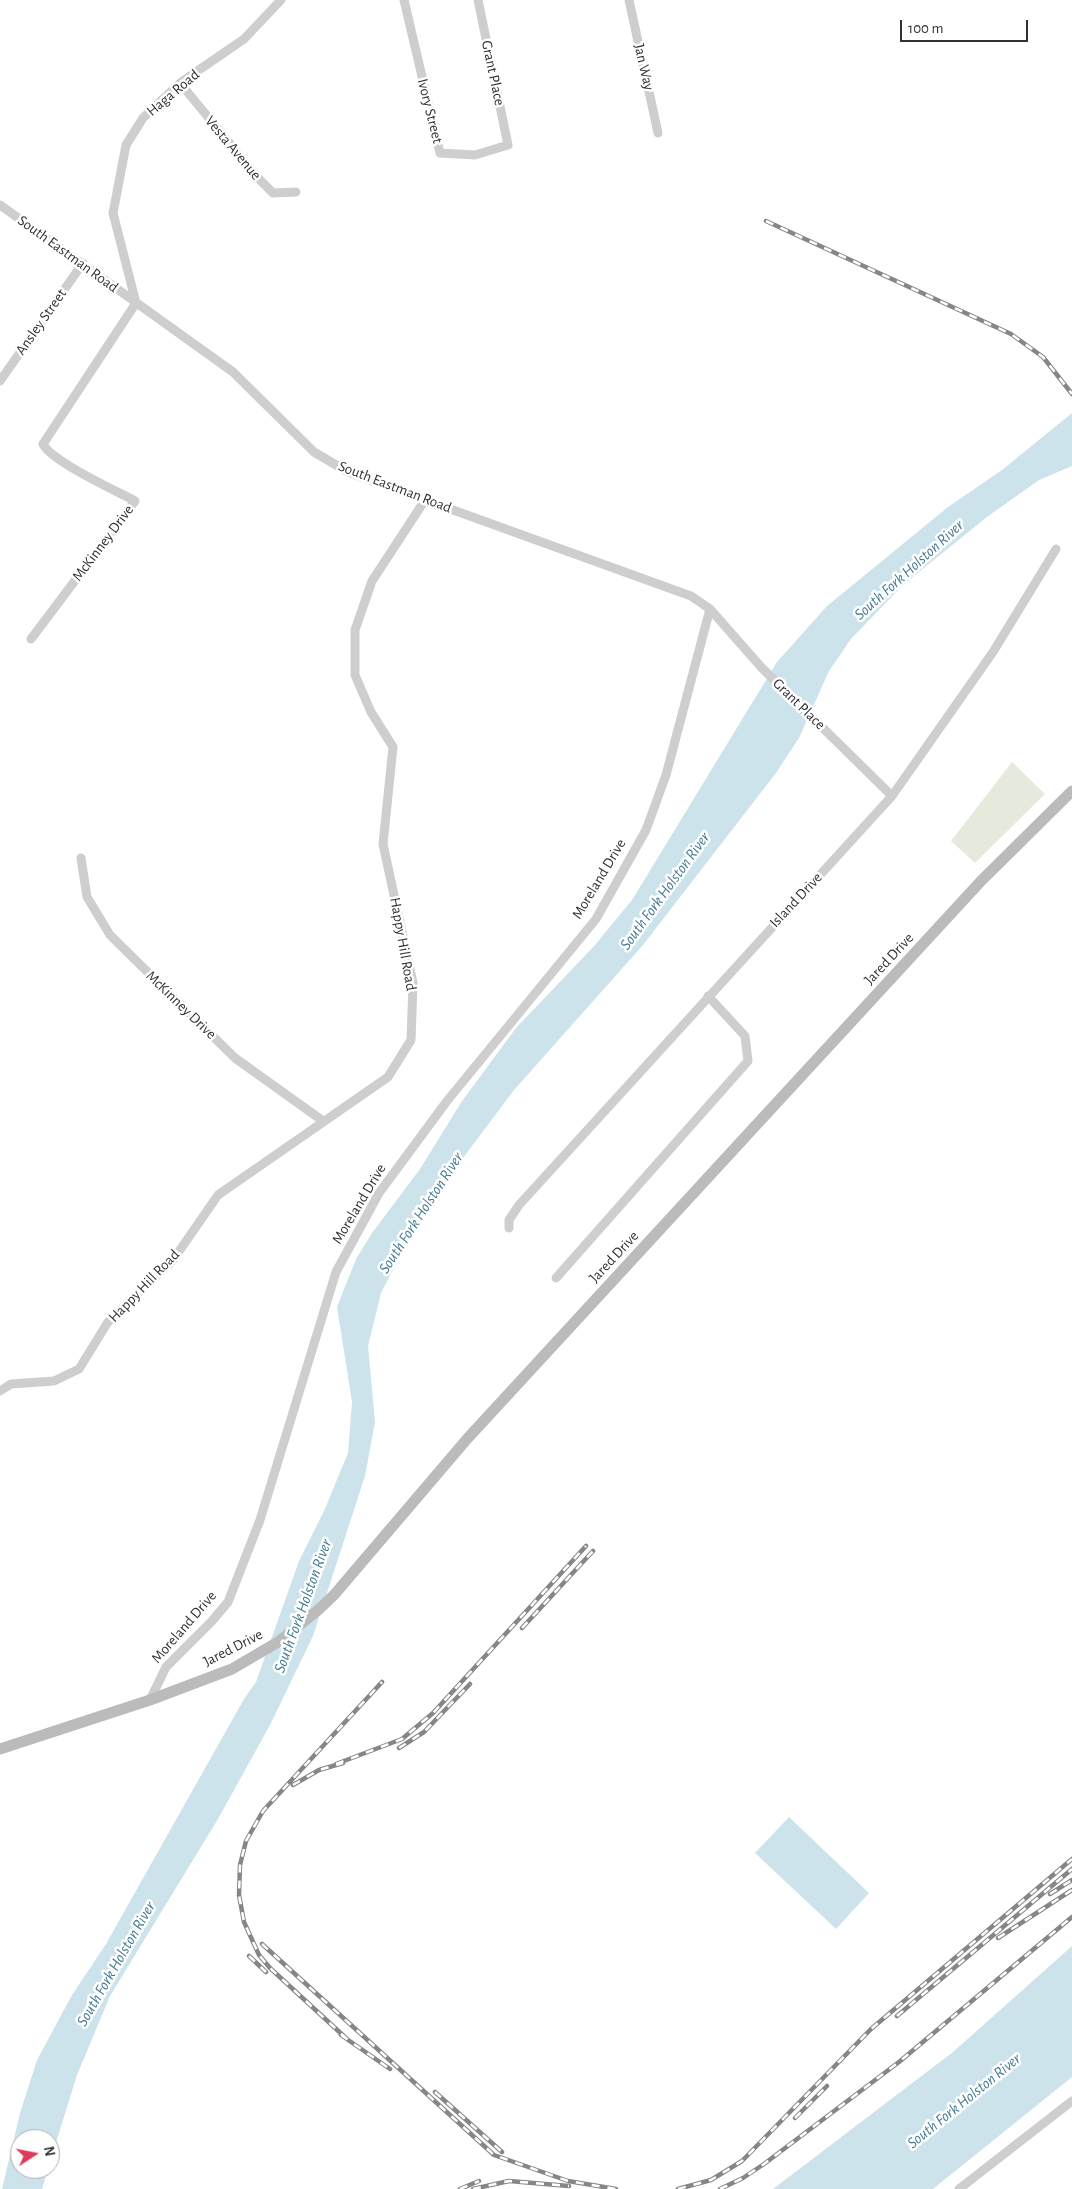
<!DOCTYPE html>
<style>
body{margin:0}
#map{position:relative;width:1072px;height:2189px;overflow:hidden;background:#fff;font-family:"Alegreya Sans",sans-serif}
canvas{display:block}
.north{position:absolute;left:10px;top:2129px;width:50px;height:50px;box-sizing:border-box;background:#fff;border:1px solid #adadad;border-radius:50%;rotate:79deg;font-size:14px;font-weight:700;line-height:20px;text-align:center;color:#313131}
.north::after{content:'';display:block;margin:auto;width:18px;height:22px;background:#df3c59;clip-path:polygon(50% 0,100% 100%,50% 72%,0 100%)}
.scale{position:absolute;left:900px;top:20px;width:128px;height:22px;box-sizing:border-box;border:2px solid #313131;border-top:0;padding-left:6px;font-size:15px;line-height:18px;white-space:nowrap;color:#313131;-webkit-text-stroke:4px #fff;paint-order:stroke}
</style>
<div id="map">
<canvas width="1072" height="2189"></canvas>
<div class="north">N</div>
<div class="scale">100 m</div>
</div>
<script>
const g = document.querySelector('canvas').getContext('2d');
g.lineJoin = 'round';
function paint(path, color) { g.fillStyle = color; g.fill(path, 'evenodd'); }
function trace(path, color, width, dash) { g.strokeStyle = color; g.lineWidth = width; g.lineCap = dash ? 'butt' : 'round'; g.setLineDash(dash || []); g.stroke(path); }
function drawText(font, color, halo, rows, align = 'center') {
  g.font = font + ' "Alegreya Sans",sans-serif'; g.lineWidth = 5; g.setLineDash([]); g.textBaseline = 'middle'; g.strokeStyle = halo; g.fillStyle = color; for (const [text, x, y, turn = 0] of rows) {
    g.save(); g.translate(x, y); g.rotate((+turn || 0) * Math.PI / 180); g.textAlign = isNaN(turn) ? turn : align; if (halo) g.strokeText(text, 0, 0); g.fillText(text, 0, 0); g.restore();
  }
}
paint(new Path2D(`
 M1012,762L1045,794L975,863L951,841Z`), '#e5eadd');
paint(new Path2D(`
 M1072,413V466L1039,480L987,517L904,584L851,639L829,671L799,738L776,773L643,945L514,1090L454,1170L405,1246L381,1293L368,1346L375,1422L365,1476L313,1636L270,1725L218,1819L110,1996L77,2075L50,2162V2139H20V2169H48L42,2189H2L20,2113L37,2060L72,1995L106,1944L244,1699L256,1682L299,1561L324,1511L348,1453L352,1402L337,1307L356,1259L372,1233L420,1169L462,1101L516,1028L595,945L632,900L777,662L827,606L948,507L1002,470Z
 M789,1817L869,1893L836,1929L755,1853Z
 M1072,1946V2077L933,2189H773L953,2052Z`), '#cde3ec');
trace(new Path2D(`
 M404,0L440,153L475,155L508,145L478,0
 M629,0L658,133
 M180,83L260,180L273,193L296,192
 M0,205L233,372L314,452L348,472L691,596L710,609L761,667L892,796
 M0,381L83,263
 M31,639L135,501C115,490 51,461 43,444L136,303L113,213L126,145L143,118L180,83L244,39L281,0
 M81,858L87,897L110,935L235,1058L323,1121
 M509,1228V1220L519,1205L892,796L993,652L1056,549
 M556,1278L748,1061L745,1036L708,996
 M0,1391L11,1384L54,1381L79,1369L108,1322L173,1260L218,1195L388,1077L411,1040L413,983L383,844L393,747L371,712L355,675V630L372,581L425,500
 M150,1700L166,1667L212,1621L228,1602L260,1520L336,1272L379,1193L447,1101L596,919L646,830L666,775L710,609
 M959,2189L1072,2101`), '#cecece', 9);
trace(new Path2D(`
 M0,1749L150,1700L232,1669L278,1642L317,1611L334,1595L467,1439L981,881L1072,791`), '#bbb', 11);
const rail = new Path2D(`
 M766,221L1011,334L1043,357L1072,394
 M522,1628L593,1551
 M399,1748L424,1732L470,1684
 M336,1764L402,1739L433,1713L586,1546
 M293,1785L319,1770L343,1763
 M1050,1894L1072,1880
 M998,1938L1072,1890
 M262,1944L494,2155L568,2181L616,2189
 M249,1956L266,1972
 M897,2016L1072,1869
 M341,2035L390,2069
 M347,2039L270,1968L259,1955L244,1922L239,1895L240,1865L246,1841L263,1811L382,1682
 M435,2092L502,2152
 M795,2118L827,2086
 M460,2189L479,2181
 M473,2189L509,2181L569,2186
 M678,2189L711,2180L742,2161L871,2029L1072,1859
 M720,2189L743,2178L764,2164L899,2062L1072,1917`);
trace(rail, '#868686', 4.5);
trace(rail, '#fff', 2.5, [8]);
drawText('15px', '#313131', '#fff', [
 ["Jan Way",644,67,77],
 ["Grant Place",493,73,78],
 ["Haga Road",173,93,-40],
 ["Ivory Street",430,111,76],
 ["Vesta Avenue",233,148,50],
 ["South Eastman Road",68,254,36],
 ["Ansley Street",41,322,-55],
 ["South Eastman Road",395,487,21],
 ["McKinney Drive",103,543,-53],
 ["Grant Place",799,704,44],
 ["Moreland Drive",599,879,-59],
 ["Island Drive",796,900,-47],
 ["Happy Hill Road",403,944,80],
 ["Jared Drive",889,959,-47],
 ["McKinney Drive",181,1005,44],
 ["Moreland Drive",359,1204,-59],
 ["Jared Drive",614,1257,-47],
 ["Happy Hill Road",144,1286,-46],
 ["Moreland Drive",184,1627,-49],
 ["Jared Drive",233,1648,-27]
]);
drawText('italic 16px', '#417a91', '#fff', [
 ["South Fork Holston River",909,570,-42],
 ["South Fork Holston River",665,891,-54],
 ["South Fork Holston River",421,1213,-57],
 ["South Fork Holston River",303,1606,-70],
 ["South Fork Holston River",116,1964,-60],
 ["South Fork Holston River",964,2101,-39]
]);
</script>
